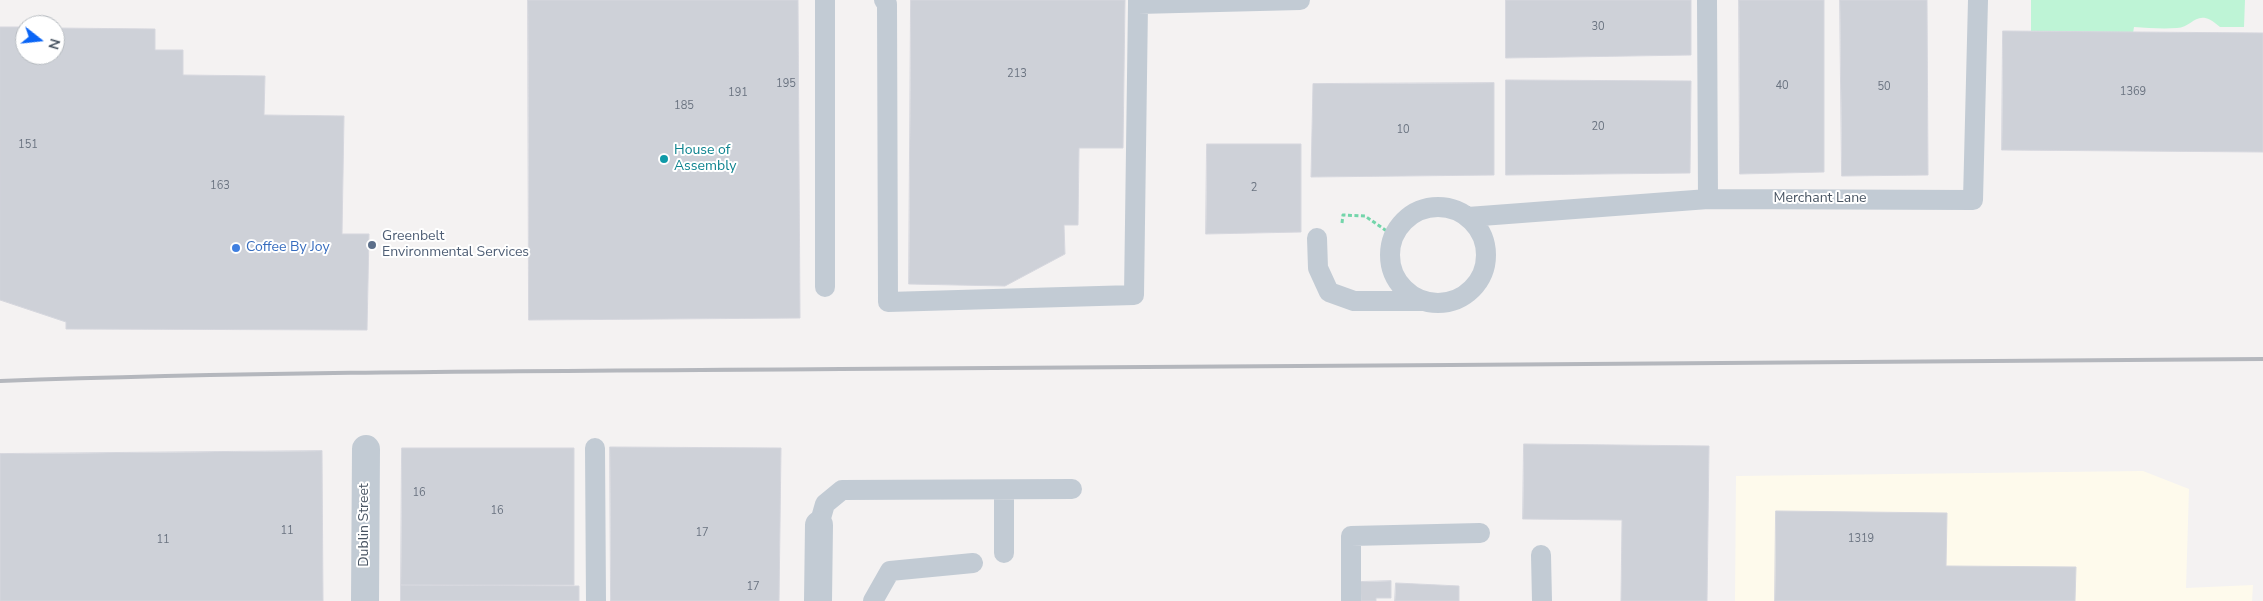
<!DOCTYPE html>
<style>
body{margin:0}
#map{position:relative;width:2263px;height:601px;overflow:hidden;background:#f4f2f2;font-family:"Nunito Sans",sans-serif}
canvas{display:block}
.north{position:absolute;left:15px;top:15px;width:50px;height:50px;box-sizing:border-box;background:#fff;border:1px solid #b6bbc0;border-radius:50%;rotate:106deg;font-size:14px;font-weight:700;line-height:20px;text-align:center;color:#485462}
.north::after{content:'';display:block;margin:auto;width:18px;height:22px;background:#0a65f6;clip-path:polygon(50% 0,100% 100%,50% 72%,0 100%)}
</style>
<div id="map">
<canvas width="2263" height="601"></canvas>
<div class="north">N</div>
</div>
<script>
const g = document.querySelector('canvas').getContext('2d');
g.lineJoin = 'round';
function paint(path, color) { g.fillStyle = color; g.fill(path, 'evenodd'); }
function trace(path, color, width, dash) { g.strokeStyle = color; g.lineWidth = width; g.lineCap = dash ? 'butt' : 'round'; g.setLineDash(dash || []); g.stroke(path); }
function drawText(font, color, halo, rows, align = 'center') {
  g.font = font + ' "Nunito Sans",sans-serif'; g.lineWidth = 4; g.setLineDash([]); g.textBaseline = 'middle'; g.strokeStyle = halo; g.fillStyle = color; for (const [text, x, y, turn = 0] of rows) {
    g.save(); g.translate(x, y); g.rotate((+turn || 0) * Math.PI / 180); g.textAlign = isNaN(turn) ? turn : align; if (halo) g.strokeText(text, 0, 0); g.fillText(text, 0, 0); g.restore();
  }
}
paint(new Path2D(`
 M2143,471L2189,489L2186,588L2253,585L2252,601H1735L1736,476Z`), '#fefaec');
paint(new Path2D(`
 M2031,0H2245L2244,27H2220C2197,6 2194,27 2177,28C2163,29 2148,28 2134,27L2133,33L2031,31Z`), '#bef4d6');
const building = new Path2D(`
 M528,0H798L800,318L529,320Z
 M911,0H1125L1123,148H1079L1078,225H1064L1065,254L1005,286L909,284Z
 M1506,0H1691V55L1506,58Z
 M1739,0H1824V172L1740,174Z
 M1840,0H1927L1928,175L1842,176Z
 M0,27H25V55H55V28L155,29V50H183V75L265,76L264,115L344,116L342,234H369L367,330L66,329V322L0,300Z
 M2003,31L2263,33V152L2002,150Z
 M1506,80L1691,81L1690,173L1506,175Z
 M1494,83V175L1311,177L1313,84Z
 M1207,144H1301V232L1206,234Z
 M1524,444L1709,446L1707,601H1621L1622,520L1523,519Z
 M610,447L781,448L779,601H611Z
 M402,448H574V585H401Z
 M322,451L323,601H0V454Z
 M1776,511L1947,513L1946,566L2076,567L2075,601H1775Z
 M1391,581V598H1376V601H1361L1360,582Z
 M1396,583L1459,586V601H1395Z
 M401,585L579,586V601H401Z`);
paint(building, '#ced1d8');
trace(building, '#d6d7de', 1);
trace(new Path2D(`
 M1342,223L1343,215L1365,216L1394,236`), '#73d5aa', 3, [4, 2.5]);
trace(new Path2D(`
 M825,0V287
 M884,0L887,4L888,302L1134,295L1138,4
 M1138,0V4L1300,0
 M1707,0L1708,199
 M1390 255a48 48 0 1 1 96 0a48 48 0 1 1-96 0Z
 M1468,217L1708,199L1973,200L1978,0
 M1317,238L1318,268L1329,292L1354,301H1425
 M595,448L596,601
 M1004,490V553
 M819,525L825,504L842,490L1072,489
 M1541,555L1542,601
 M873,601L890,571L973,563
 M1351,601V536L1480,533`), '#c2cbd4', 20);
trace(new Path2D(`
 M365,601L366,449
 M818,601L819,525`), '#c2cbd4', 28);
trace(new Path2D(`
 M0,381C280,371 561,371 841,369C1315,365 1789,364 2263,359`), '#b4b7bd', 4);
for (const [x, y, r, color] of [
 [664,159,5,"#0f9aa8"],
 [372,245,5,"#5c6f8a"],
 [236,248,5,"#3f7fe0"]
]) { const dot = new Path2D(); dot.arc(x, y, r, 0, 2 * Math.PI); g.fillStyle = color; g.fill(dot); trace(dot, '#fff', 2); }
drawText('11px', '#6a7380', null, [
 ["30",1598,27],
 ["213",1017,74],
 ["195",786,84],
 ["40",1782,86],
 ["50",1884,87],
 ["1369",2133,92],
 ["191",738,93],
 ["185",684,106],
 ["20",1598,127],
 ["10",1403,130],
 ["151",28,145],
 ["163",220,186],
 ["2",1254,188],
 ["16",419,493],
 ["16",497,511],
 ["11",287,531],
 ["17",702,533],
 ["1319",1861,539],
 ["11",163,540],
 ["17",753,587]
]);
drawText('14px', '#0d838f', '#fff', [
 ["House of",674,151],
 ["Assembly",674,167]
], 'left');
drawText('14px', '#485462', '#fff', [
 ["Merchant Lane",1820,199],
 ["Dublin Street",365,525,-90]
]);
drawText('14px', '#4e5e75', '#fff', [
 ["Greenbelt",382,237],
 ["Environmental Services",382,253]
], 'left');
drawText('14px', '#366cbe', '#fff', [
 ["Coffee By Joy",246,248]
], 'left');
</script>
